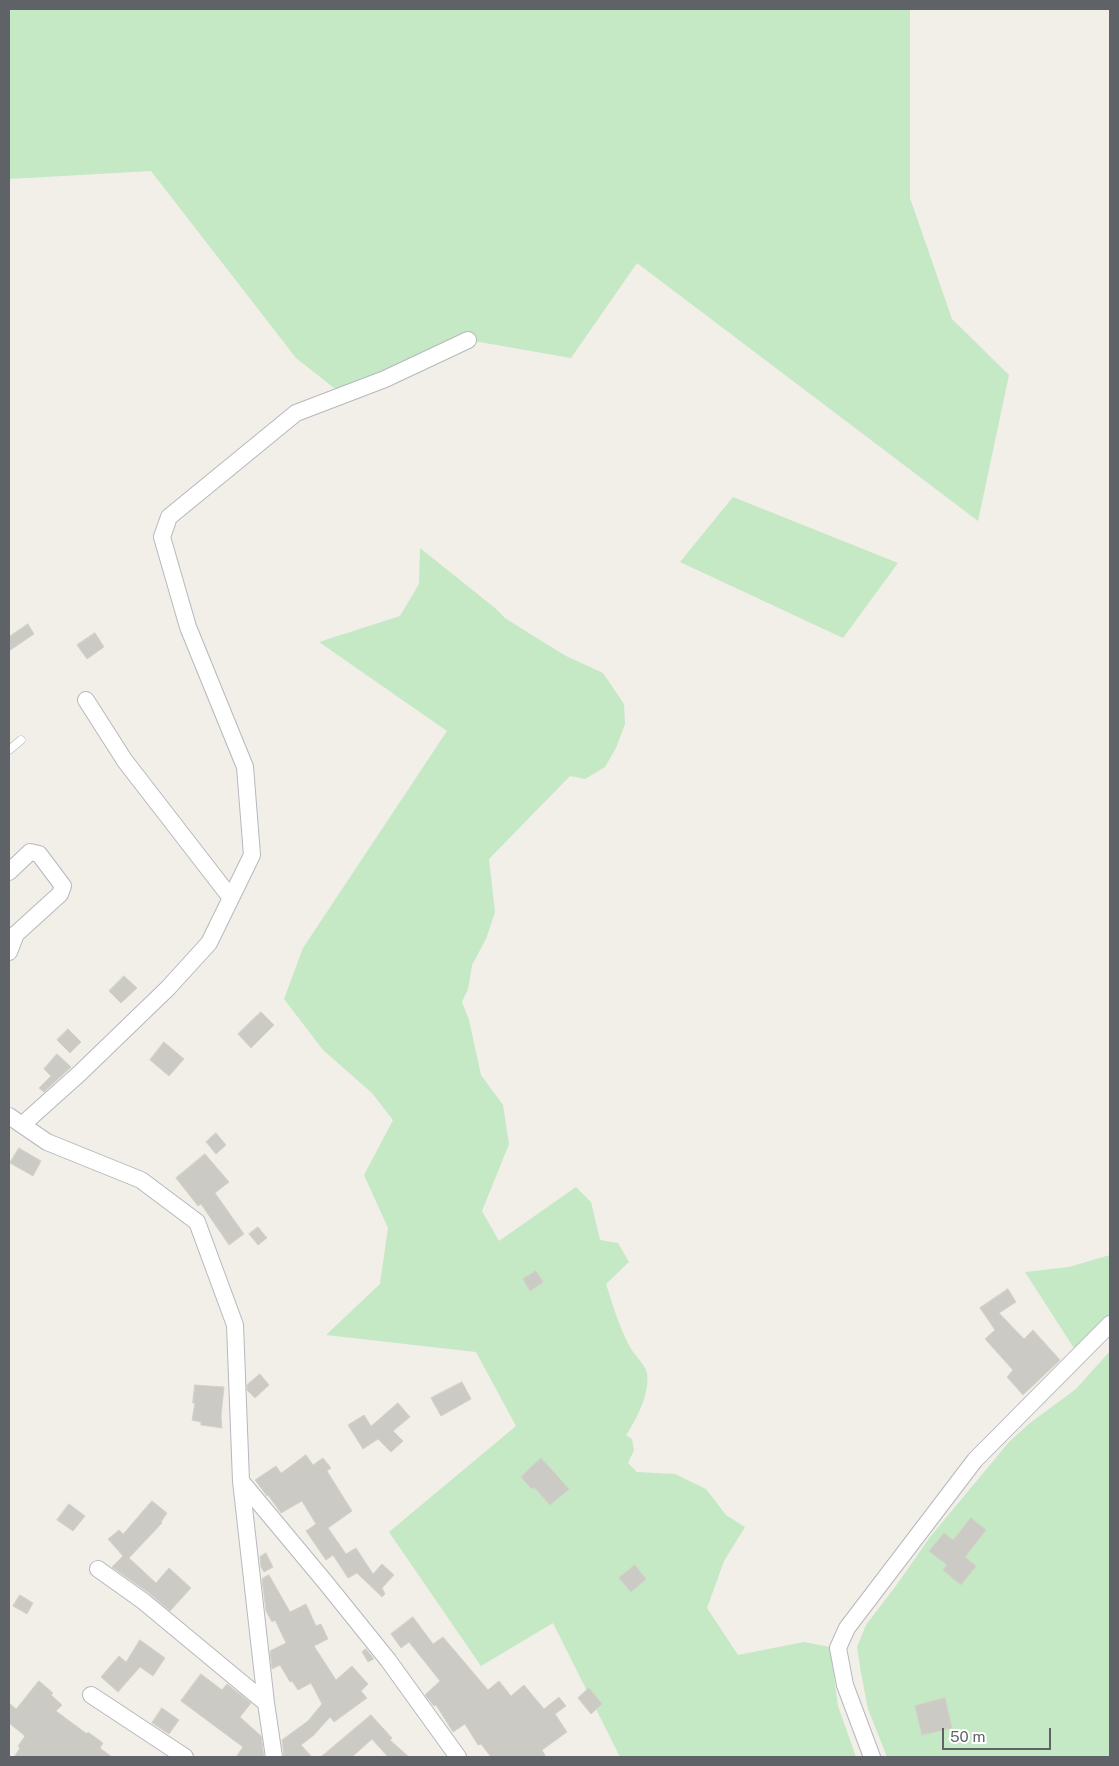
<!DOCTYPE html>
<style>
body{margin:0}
#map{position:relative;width:1119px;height:1766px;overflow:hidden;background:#f1efe8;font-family:"Public Sans",sans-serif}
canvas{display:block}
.frame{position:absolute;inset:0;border:10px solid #5f6368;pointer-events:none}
.scale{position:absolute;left:942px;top:1728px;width:109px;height:22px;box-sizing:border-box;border:2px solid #5f6368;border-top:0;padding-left:6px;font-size:15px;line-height:18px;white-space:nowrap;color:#5f6368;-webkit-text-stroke:4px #fff;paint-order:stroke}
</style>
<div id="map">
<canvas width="1119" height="1766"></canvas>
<div class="frame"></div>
<div class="scale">50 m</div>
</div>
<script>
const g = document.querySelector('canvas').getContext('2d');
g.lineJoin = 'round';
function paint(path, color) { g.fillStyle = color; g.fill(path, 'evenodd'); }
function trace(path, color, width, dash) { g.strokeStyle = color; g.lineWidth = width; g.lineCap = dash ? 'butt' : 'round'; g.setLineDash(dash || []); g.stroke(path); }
paint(new Path2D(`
 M9,9H910V198L952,319L1009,375L978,521L637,263L571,358L468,340L343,395L296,358L151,171L9,179Z
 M733,497L898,563L843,638L680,562Z
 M420,548L495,608L505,618L535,637L566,656L603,673L624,704L625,724L616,748L605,767L585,779L570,776L489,859L495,912L486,939L472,965L468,989L462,1002L469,1020L481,1075L503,1105L509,1144L482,1211L499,1241L576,1187L591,1202L600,1240L618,1243L629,1262L606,1284C613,1305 619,1327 630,1347C634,1355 645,1364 647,1373C650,1393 637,1419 626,1435L632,1439L634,1450L628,1463L637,1472L675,1474L706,1489L726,1515L745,1527L724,1561L707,1608L738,1655L804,1642L830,1647L838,1706L856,1757H620L553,1623L481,1666L389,1532L516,1426L476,1352L326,1335L380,1284L388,1228L364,1175L393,1120L372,1093L323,1050L284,999L303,948L447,731L319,642L400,616L419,584Z
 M1110,1255V1324L1079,1356L1025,1272L1069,1267Z
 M1110,1351V1757H887L868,1709L861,1673L857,1647L866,1625L898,1583L930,1537L1009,1442L1030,1423L1076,1389Z`), '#c5e8c5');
const building = new Path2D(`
 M28,624L34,634L9,651V637Z
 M95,633L104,647L87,659L77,645Z
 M124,976L137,988L121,1003L109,991Z
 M261,1012L274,1025L251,1048L238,1034Z
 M68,1029L81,1042L70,1053L57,1040Z
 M164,1042L184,1059L169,1076L150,1060Z
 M57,1054L71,1067L44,1092L39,1088L51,1076L44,1069Z
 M216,1133L226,1145L216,1154L206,1142Z
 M19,1148L41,1161L33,1176L10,1163Z
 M205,1154L229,1182L215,1193L244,1234L229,1245L201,1204L198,1206L176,1178Z
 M258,1227L267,1238L258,1245L249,1234Z
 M536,1271L543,1282L530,1291L523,1279Z
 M1008,1289L1016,1302L999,1313L1024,1339L1033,1330L1060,1360L1023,1395L1007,1377L1013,1370L985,1339L995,1330L980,1308Z
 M260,1374L269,1385L255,1398L247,1390V1385Z
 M462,1382L471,1399L441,1416L431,1398Z
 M195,1385L224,1387L221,1416L222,1428L201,1425V1422L192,1420L195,1403H193Z
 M398,1403L410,1417L393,1431L403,1441L391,1452L378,1439L363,1449L348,1425L364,1415L371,1426Z
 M306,1455L313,1465L323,1458L331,1468L327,1471L352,1511L328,1528L346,1554L356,1548L373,1574L382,1564L394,1575L382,1588L385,1594L382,1597L357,1573L348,1578L333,1555L326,1560L306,1531L316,1524L302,1501L281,1513L268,1495L267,1496L255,1480L276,1466L281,1473Z
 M541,1458L569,1489L550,1505L534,1487L532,1489L521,1477Z
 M152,1501L167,1513L161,1522L162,1523L129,1558L156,1583L169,1568L191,1588L170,1611L149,1593L112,1567L123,1556L108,1539L119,1530L123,1534Z
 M69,1504L85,1516L73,1531L57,1520Z
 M971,1518L986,1530L965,1557L976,1566L961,1585L943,1570L947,1565L929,1551L944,1533L953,1540Z
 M266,1553L273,1567L264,1572L261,1567L260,1557Z
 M635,1565L646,1579L631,1592L619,1578Z
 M269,1575L290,1612L306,1604L316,1626L321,1624L328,1639L314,1646L336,1680L352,1666L368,1684L361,1691L367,1698L334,1722L330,1717L314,1735L301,1745L312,1757H284L282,1740L308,1721L322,1704L311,1683L298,1690L292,1681L290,1682L280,1665L272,1669L270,1651L286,1643L275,1620L272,1622L266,1611L262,1579Z
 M20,1595L33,1603L27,1614L13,1606Z
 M413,1617L433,1644L443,1637L488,1690L499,1681L511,1696L524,1685L544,1709L559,1697L566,1706L555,1714L567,1732L542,1750L546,1757H491L481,1744L478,1745L465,1724L453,1732L436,1705L434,1706L425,1695L440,1681L409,1642L401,1648L391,1634Z
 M140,1640L165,1658L153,1676L140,1667L118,1692L101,1677L119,1656L126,1662Z
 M366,1649L374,1659L368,1662L362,1652Z
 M201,1674L222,1690L227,1684L251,1703L240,1717L261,1736L264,1757H236L243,1747L181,1701Z
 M39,1681L53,1693L51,1695L62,1705L56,1711L87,1734L88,1732L103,1743L100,1748L112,1757H14L20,1748L18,1746L25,1736L9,1723V1703L16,1709Z
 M589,1688L602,1704L591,1714L578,1698Z
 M945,1698L952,1728L922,1735L915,1706Z
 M162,1708L179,1720L169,1734L152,1723Z
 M371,1715L392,1738L390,1740L409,1757H388L372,1739L352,1757H321Z`);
paint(building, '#cccac5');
trace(building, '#d6d1c6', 1);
const service = new Path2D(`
 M9,750L21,740`);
const minor = new Path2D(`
 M86,700L125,761L231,898
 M9,872L30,852L39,854L63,886L60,894L16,934L9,952
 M9,1116L47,1142L141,1180L197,1222L235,1325L241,1481L266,1703L274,1757
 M22,1125L80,1073L168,988L209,943L252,855L245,767L188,627L162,537L169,517L296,413L385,379L468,340
 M241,1481L326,1583L388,1660L458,1757
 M98,1569L143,1601L266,1703
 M91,1695L185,1757
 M872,1757L845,1685L838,1648L847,1628L975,1460L1110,1324`);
trace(service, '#b5b8bc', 9);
trace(minor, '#b5b8bc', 18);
trace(service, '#fff', 8);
trace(minor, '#fff', 16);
</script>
